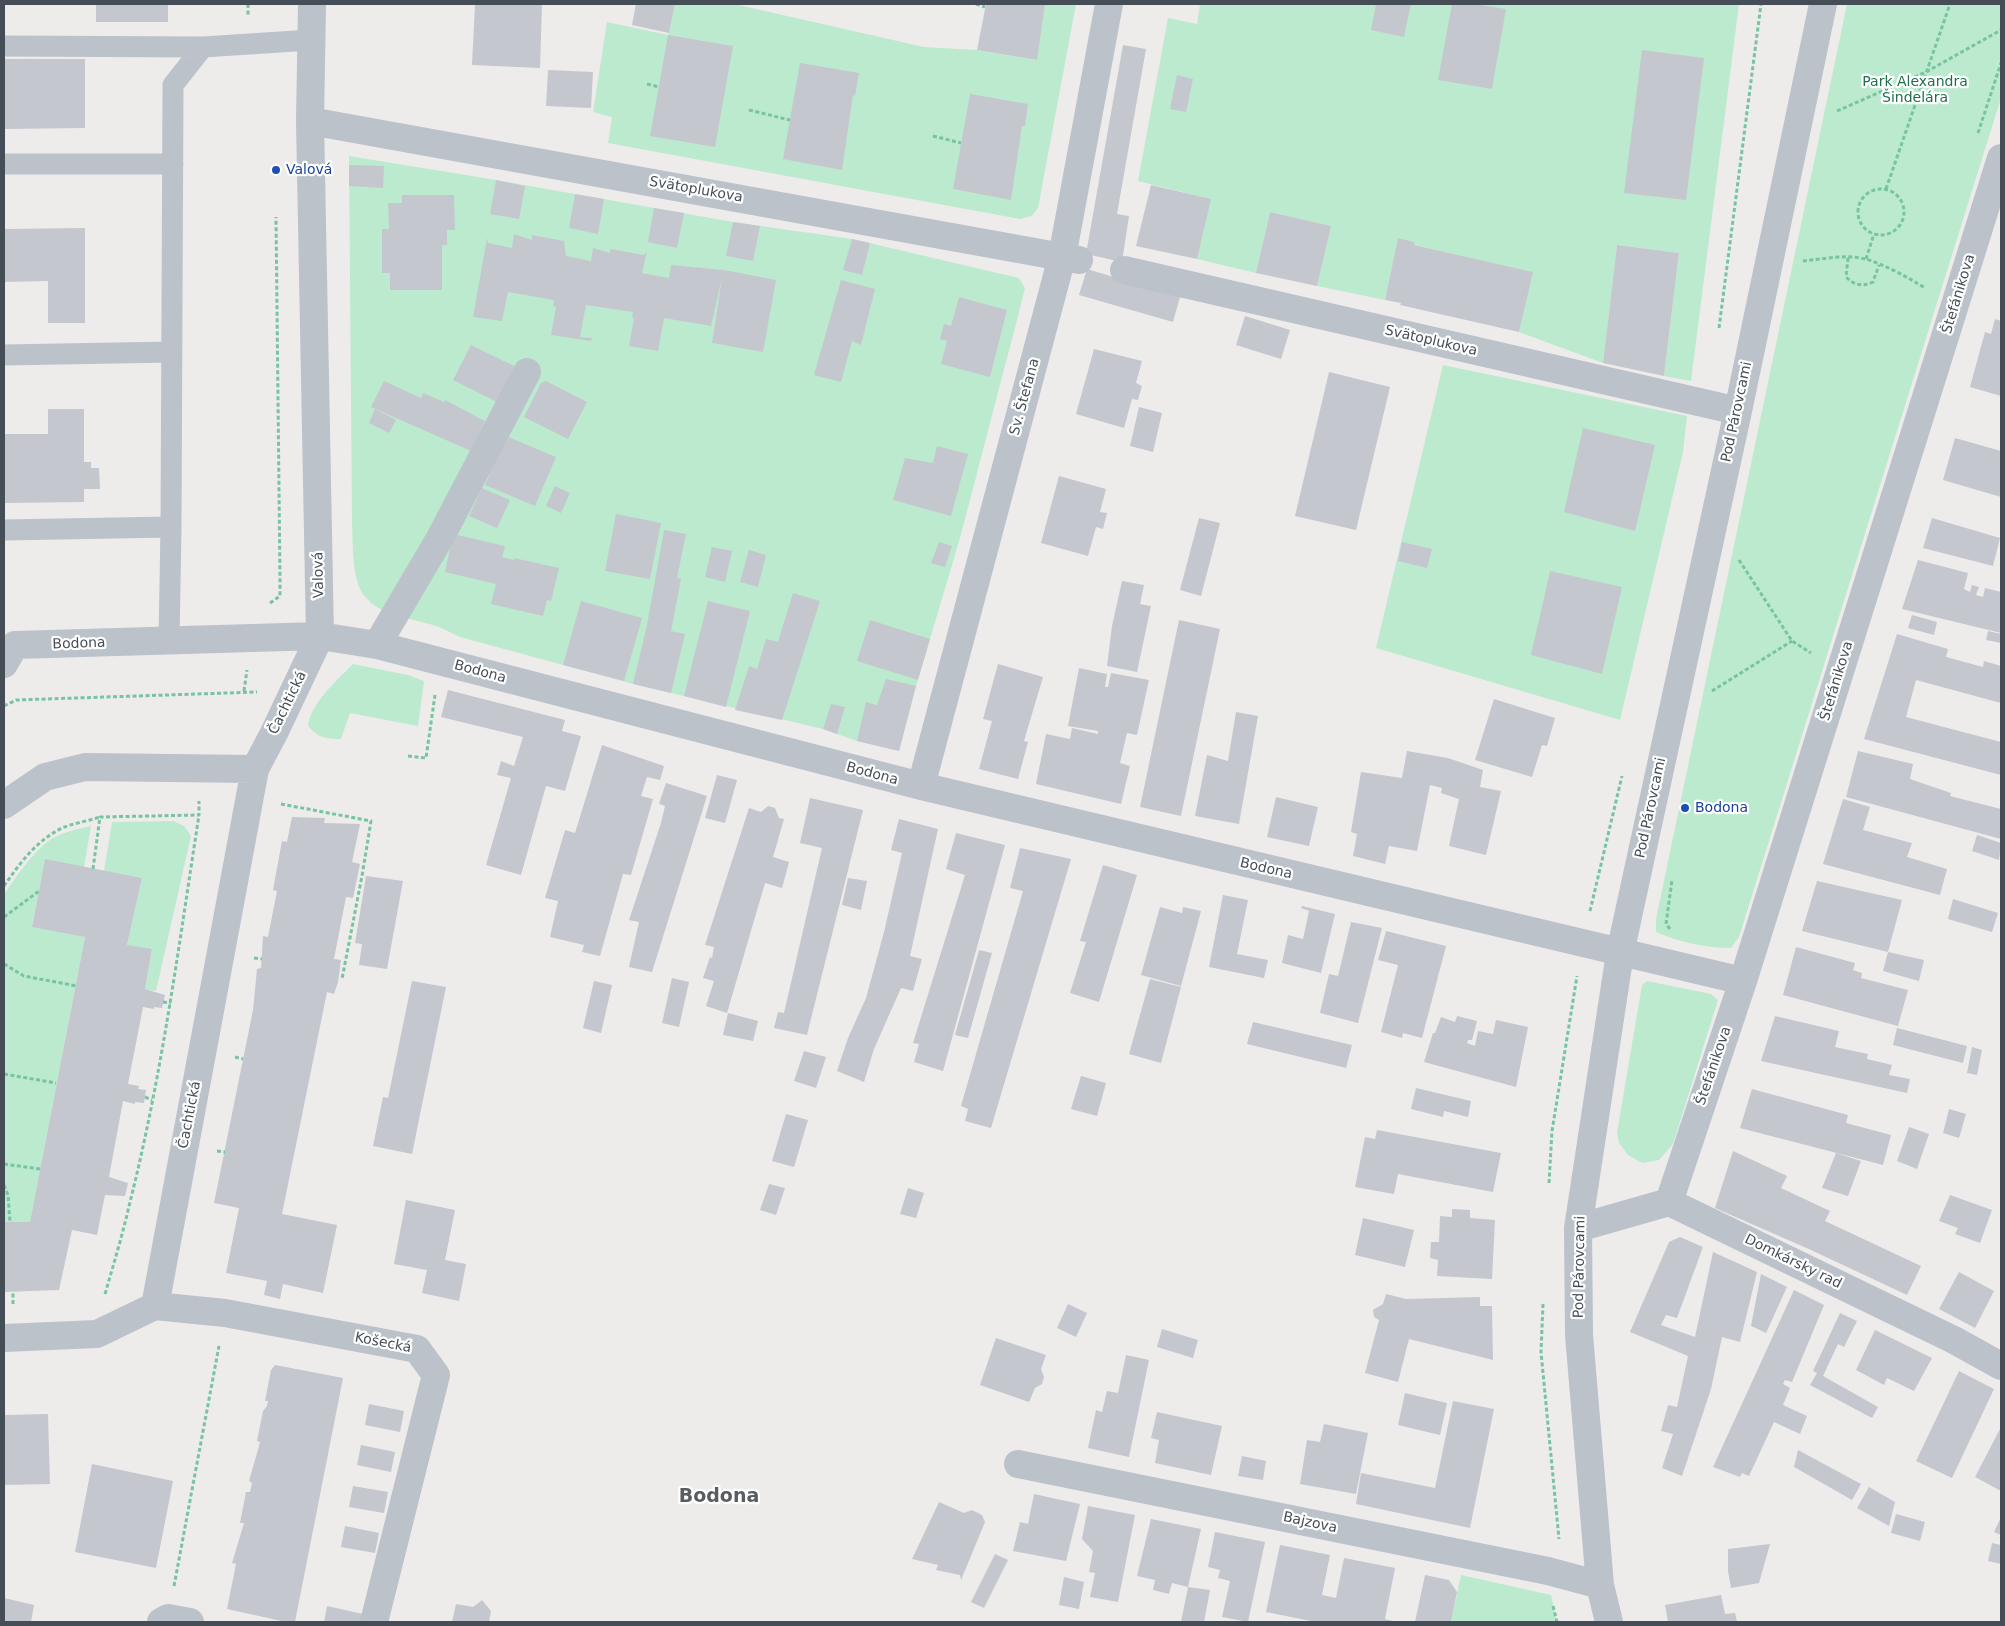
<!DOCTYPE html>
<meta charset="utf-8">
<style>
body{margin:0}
#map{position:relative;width:2005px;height:1626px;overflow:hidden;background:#eeebeb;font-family:"DejaVu Sans",sans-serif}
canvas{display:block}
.frame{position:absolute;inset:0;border:5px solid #454e57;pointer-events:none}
</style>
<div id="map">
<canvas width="2005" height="1626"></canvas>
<div class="frame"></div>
</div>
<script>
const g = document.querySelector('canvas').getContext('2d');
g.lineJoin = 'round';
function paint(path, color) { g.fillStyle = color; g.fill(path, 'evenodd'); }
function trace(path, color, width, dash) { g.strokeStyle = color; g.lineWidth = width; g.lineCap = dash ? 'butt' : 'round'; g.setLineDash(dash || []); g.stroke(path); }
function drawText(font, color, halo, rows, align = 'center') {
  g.font = font + ' "DejaVu Sans",sans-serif'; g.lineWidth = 4.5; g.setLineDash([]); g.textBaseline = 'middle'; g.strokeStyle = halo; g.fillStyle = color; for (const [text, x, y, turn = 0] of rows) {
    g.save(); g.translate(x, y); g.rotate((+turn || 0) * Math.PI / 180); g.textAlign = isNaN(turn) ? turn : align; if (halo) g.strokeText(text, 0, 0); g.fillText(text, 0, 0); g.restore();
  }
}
paint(new Path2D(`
 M675,4H734L924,47L977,50L1036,60L1045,4H1076L1038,208L1032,216L1020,219L608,143L612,117L593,112L607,22L668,35Z
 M1200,4H1739L1691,381L1664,376L1679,253L1617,245L1603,363L1519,332L1532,272L1414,245V242L1398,239L1385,300L1317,286L1330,226L1270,212L1256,273L1197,259L1210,199L1138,181L1168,18L1197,24Z
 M1847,4H2001V98L1739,937L1731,948C1707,948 1678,942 1656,932V919Z
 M349,156L496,180L733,222L852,239L1019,278L1025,288L1018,316L960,538L916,686L899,751L857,741L823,729L633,684L460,637C453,634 446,630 439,627C412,617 369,617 358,584C352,565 353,543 352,523Z
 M1443,365L1687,416L1683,452L1620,720L1376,648Z
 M353,664L408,675L424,681L418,726L350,713L341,739C325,739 319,738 308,726C310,704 338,679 353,664Z
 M174,821L184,826L191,836L156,991L145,989L152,950L127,945L142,878L104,871L112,822Z
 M91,826L84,867L45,860L32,926L85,937L30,1222L4,1223V895C14,879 32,854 47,842C59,833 77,829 91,826Z
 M1647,981L1711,994L1718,1000L1673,1144L1659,1160L1642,1163L1628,1155L1619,1143L1617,1133L1642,985Z
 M1461,1575L1551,1595L1557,1622H1451Z`), '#bceacf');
paint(new Path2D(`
 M96,4H168V22H96Z
 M475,4H542L540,68L472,65Z
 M636,4H675L669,33L632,25Z
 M986,4H1045L1037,60L977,50Z
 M1376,4H1411L1404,37L1371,30Z
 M1452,4H1474L1506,9L1492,89L1438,80Z
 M668,35L733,46L715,147L650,136Z
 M1123,45L1146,49L1117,214L1129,216L1122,262L1086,254Z
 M1642,50L1704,58L1686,200L1624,193Z
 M4,59H85V128L4,129Z
 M800,63L859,73L855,96L853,95L842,170L783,159Z
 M548,70L593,72L591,108L546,106Z
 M1177,75L1193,79L1186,112L1170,109Z
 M970,94L1028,104L1025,126H1022L1011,200L953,189Z
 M349,165L384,166L383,188L349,186Z
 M496,180L525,186L519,219L490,214Z
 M1151,185L1211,199L1197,259L1136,246Z
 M575,194L604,199L598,234L569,228Z
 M402,195H454L455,230H447V245H442V290H390V273H382V229H389L388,203H402Z
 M654,208L684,213L677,248L648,242Z
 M1270,212L1331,226L1317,286L1256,273Z
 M733,222L760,226L753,261L726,256Z
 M85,228V323H48V281L4,282V229Z
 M514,234L532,240V235L564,241L566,256L591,261L593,248L610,253V249L644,255L647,252L642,273L669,278L671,265L724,270L776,280L763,352L712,343L722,278L711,326L664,318L658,351L629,346L634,318H632L633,312L586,305L580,337L592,338L591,341L551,335L556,307L553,306L554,300L508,292L502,321L473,317L487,238L488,243L512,248Z
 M1398,238L1414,242V245L1533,272L1519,332L1400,305L1401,303L1385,300Z
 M852,239L870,243L862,275L843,270Z
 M1617,245L1679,253L1664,376L1603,363Z
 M1087,269L1180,297L1173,322L1079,295Z
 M841,280L875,289L861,345L852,341L841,382L814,375Z
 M959,297L1007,310L990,377L941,364L947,341L940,339L944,324L951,326Z
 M1245,316L1290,330L1281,359L1236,345Z
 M1995,319L2001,321V396L1970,387L1985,332L1991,334Z
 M471,345L514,366L497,402L453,380Z
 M1094,349L1142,361L1136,383L1142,386L1138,400L1132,399L1124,428L1076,414Z
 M1329,372L1390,387L1356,530L1295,516Z
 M384,381L421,398L423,393L444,402L445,400L485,421L471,451L371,407Z
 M546,381L587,402L568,439L524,417L541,383Z
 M1139,407L1162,413L1153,452L1130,446Z
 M48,409H84V462H91V468H99L100,489H84V502L4,503V434H48Z
 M375,409L396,420L389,433L369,423Z
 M1583,428L1655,445L1635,531L1564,512Z
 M506,436L556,457L535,506L485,485Z
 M1955,438L2001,451V497L1943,480Z
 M937,446L968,454L951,516L893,500L905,458L933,463Z
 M1059,476L1106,489L1100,512L1107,513L1103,529L1096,527L1088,556L1041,543Z
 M555,486L570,493L561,513L546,506Z
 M482,488L510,500L497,528L469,516Z
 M616,514L661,523L650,579L605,571Z
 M1199,518L1220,523L1201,596L1180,590Z
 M1932,518L2000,538L1993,566L1923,548Z
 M664,530L686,534L677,578L681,579L671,631L685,634L671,693L633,684L647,625Z
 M453,534L505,546L502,557L514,560V558L559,568L551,601L547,600L543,616L491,604L496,584L445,572Z
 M939,542L952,546L945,567L931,563Z
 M1402,542L1432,549L1427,568L1398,561Z
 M712,547L732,551L725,582L705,577Z
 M749,550L766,555L758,587L740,582Z
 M1918,560L1968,573L1964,589L1970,592L1972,585L1979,587L1976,595L1983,597L1985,588L2001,592V633L1902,609Z
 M1550,571L1622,587L1602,674L1531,655Z
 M1122,581L1144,585L1140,604L1151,606L1137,672L1107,666L1112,626Z
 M793,593L820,601L782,720L735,710L749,666L757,669L766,639L778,642Z
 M581,601L642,618L624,681L563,665Z
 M708,601L750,611L726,707L684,696Z
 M1912,615L1937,622L1934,635L1908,628Z
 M870,620L930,639L918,680L857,661Z
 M1179,620L1220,629L1181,816L1140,807Z
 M1988,631L2001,634V643L1986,640Z
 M1897,634L1948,649L1946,657L1983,667L1984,661L2001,666V703L1916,680L1906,717L2001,742V775L1864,739Z
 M998,664L1043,677L1024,741L1028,742L1018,779L979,769L992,721L983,719Z
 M1079,668L1107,674L1105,687H1108L1111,673L1149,680L1137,735L1127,733L1120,763L1130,766L1121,804L1036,784L1046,734L1070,739L1072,728L1098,734V731L1068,726Z
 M886,679L916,686L899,751L857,741L866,702L877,705Z
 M448,690L565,720L562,731L581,736L565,791L546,786L521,875L486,865L511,778L497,775L501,761L514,766L523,737L441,717Z
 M1494,699L1555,718L1547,746L1542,745L1532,777L1475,760Z
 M831,704L845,707L837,734L823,729Z
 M1236,712L1258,716L1239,824L1195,816L1207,755L1228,761Z
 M602,745L664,766L660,780L647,777L641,796L653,799L631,875L623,874L600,956L582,952L584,945L550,937L558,901L545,898L565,830L575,833Z
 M1407,751L1448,758L1483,770L1480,787L1501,791L1486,855L1449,846L1459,799L1441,793L1442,788L1430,785L1417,851L1389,846L1385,864L1353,856L1357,834L1351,832L1361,772L1402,778Z
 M1858,751L1913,764L1910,779L1951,793L1950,796L2001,809V839L1846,797Z
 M717,775L737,780L725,823L705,818Z
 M666,783L707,796L652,972L629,967L639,922L629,920L661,823L665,806L659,804Z
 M1276,797L1318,807L1309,846L1267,837Z
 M810,798L863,810L807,1035L774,1028L778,1012L784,1013L822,848L800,843Z
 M1843,799L1870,807L1863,830L1912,843L1907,857L1947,869L1940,895L1823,864Z
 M768,806L775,808L779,818L784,819L773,857L789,862L782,888L765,883L727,1013L706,1006L714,981L703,978L710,957L712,958L714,947L705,945L749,808L761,812Z
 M292,817L325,818L324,823L360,824L352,862L360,864L353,898L346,897L334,959L341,960L338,982L334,994L327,992L282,1214L337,1225L323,1293L283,1284L280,1299L264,1295L267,1281L226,1273L239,1208L214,1203L253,1010L257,969L261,968L263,936L268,937L277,891L273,890L279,857L282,841L287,842Z
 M899,819L938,829L910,956L922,959L913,991L901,988L874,1049L864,1082L837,1071L848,1038L866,998L884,932L902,853L891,850Z
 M956,833L1005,845L943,1071L914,1062L919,1044L913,1043L965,875L946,869Z
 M1977,835L2001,843L1999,860L1972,851Z
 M1020,848L1071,859L991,1128L965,1121L968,1109L961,1106L1023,891L1010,888Z
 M45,859L142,878L127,945L152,949L145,989L165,995L162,1008L154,1007V1009L143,1007L128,1084L139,1086L138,1089L146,1090L144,1103L135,1102V1104L123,1101L109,1177L128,1183L125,1196L105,1195L97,1235L72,1230L59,1290L4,1292V1222H30L85,937L32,927Z
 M1103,865L1137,875L1099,1002L1070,993L1086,942L1080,941Z
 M366,876L403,881L387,969L359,965L362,944L355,943Z
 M848,878L867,881L861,910L842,905Z
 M1817,881L1902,900L1888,952L1802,931Z
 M1223,895L1248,900L1237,954L1268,960L1264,978L1209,967Z
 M1953,899L1998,913L1992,932L1948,919Z
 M1302,906L1335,914L1321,973L1282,963L1288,935L1303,939L1309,911L1301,908Z
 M1160,907L1182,913L1183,907L1201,911L1181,986L1141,975Z
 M1351,922L1382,928L1358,1023L1320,1013L1329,974L1338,976Z
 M1386,931L1446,946L1422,1038L1403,1033L1402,1038L1381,1032L1398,965L1378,960Z
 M1796,947L1855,963L1853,970L1862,973L1861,978L1908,990L1898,1026L1783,995Z
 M979,950L992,953L968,1038L955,1035Z
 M1888,952L1924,960L1919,981L1883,971Z
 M672,978L689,982L679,1027L662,1023Z
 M1150,979L1181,987L1161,1063L1129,1054Z
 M412,981L446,987L412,1154L373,1146L383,1097L388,1098Z
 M594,981L612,985L601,1033L583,1028Z
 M728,1013L758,1021L753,1041L723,1035Z
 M1457,1016L1477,1021L1472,1040H1468L1467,1043L1475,1046L1478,1031L1493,1034L1496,1020L1528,1027L1516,1087L1424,1062L1433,1033H1435L1441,1017L1455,1022Z
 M1775,1016L1839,1031L1835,1047L1868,1054L1867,1059L1892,1065L1889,1075L1910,1079L1907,1093L1761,1061Z
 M1253,1022L1352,1045L1346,1068L1247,1044Z
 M1897,1028L1967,1046L1963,1063L1893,1045Z
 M1972,1047L1982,1050L1977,1075L1967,1073Z
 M804,1051L826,1057L816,1088L794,1081Z
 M1081,1076L1106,1083L1097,1116L1071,1109Z
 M1416,1088L1471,1101L1468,1117L1444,1111L1443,1117L1411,1109Z
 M1752,1089L1848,1115L1846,1123L1891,1135L1883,1165L1740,1128Z
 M1949,1109L1966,1114L1959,1138L1943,1133Z
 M786,1114L808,1120L794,1167L772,1161Z
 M1909,1127L1929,1134L1917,1169L1897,1161Z
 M1377,1130L1501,1153L1493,1192L1398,1174L1394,1194L1355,1187L1365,1137L1375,1139Z
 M1733,1151L1787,1176L1781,1188L1830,1211L1825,1221L1921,1266L1907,1295L1811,1250L1715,1208Z
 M1836,1153L1861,1161L1848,1196L1822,1188Z
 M769,1184L785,1188L776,1215L760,1210Z
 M908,1188L924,1193L916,1218L900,1214Z
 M1950,1195L1992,1210L1980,1243L1955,1234L1958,1228L1939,1221Z
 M406,1200L455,1210L445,1260L466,1264L459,1301L422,1293L427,1270L394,1264Z
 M1452,1209L1470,1210V1218L1495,1220L1492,1279L1437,1276L1438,1260L1430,1258L1431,1242H1439L1440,1216L1452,1217Z
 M1363,1218L1414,1230L1405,1267L1355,1255Z
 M1680,1237L1703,1247L1677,1318L1666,1315L1661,1325L1695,1337L1713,1252L1757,1272L1740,1342L1722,1337L1711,1389L1682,1476L1662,1468L1673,1434L1661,1431L1668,1405L1677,1407L1688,1356L1630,1332L1669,1242Z
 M1959,1272L1994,1291L1975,1328L1939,1309Z
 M1761,1274L1787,1287L1766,1333L1751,1326Z
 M1794,1290L1824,1305L1792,1382L1785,1380L1783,1384L1790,1388L1783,1405L1807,1416L1800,1434L1774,1422L1749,1476L1742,1473L1740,1477L1713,1467Z
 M1386,1294L1406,1299L1480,1297V1306H1492L1493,1360L1409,1339L1398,1382L1365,1373L1379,1320L1374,1317L1373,1310L1383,1304Z
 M1068,1304L1087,1313L1076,1337L1057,1328Z
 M1840,1313L1857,1321L1844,1347L1838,1344L1823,1376L1878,1407L1872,1418L1810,1385L1817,1373L1813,1371Z
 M1162,1329L1198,1340L1193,1358L1157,1347Z
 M1875,1330L1932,1358L1914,1391L1887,1378L1884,1385L1856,1370Z
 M996,1338L1046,1355L1041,1369L1044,1377L1042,1384L1035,1388L1029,1402L980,1385Z
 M1126,1355L1149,1360L1129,1457L1088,1448L1096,1410L1102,1412L1107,1391L1118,1393Z
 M275,1365L343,1378L295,1622H286L227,1609L236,1564L232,1563L244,1523H240L246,1492H250L252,1483L249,1481L259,1446L260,1442L257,1441L263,1411L267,1406L268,1401H265L271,1370Z
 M1959,1371L1994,1389L1952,1478L1916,1461Z
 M1405,1393L1447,1403L1440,1435L1398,1425Z
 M1453,1401L1494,1409L1470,1528L1356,1504L1361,1473L1435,1488Z
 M369,1404L404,1411L400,1432L365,1425Z
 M1157,1412L1222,1426L1211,1475L1155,1463L1159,1440L1151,1438Z
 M48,1414L50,1484L4,1485V1415Z
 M1324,1424L1368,1433L1356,1494L1300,1484L1307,1440L1320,1442Z
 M2001,1427V1491L1975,1477Z
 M361,1445L395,1452L391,1472L357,1465Z
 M1798,1450L1861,1484L1852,1500L1794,1467Z
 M1242,1456L1266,1461L1263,1480L1238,1476Z
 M92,1464L173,1481L156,1568L75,1552Z
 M353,1486L388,1492L384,1513L349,1507Z
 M1869,1487L1895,1502L1889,1526L1857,1508Z
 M1034,1494L1080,1504L1066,1561L1013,1551L1020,1522L1028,1524Z
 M939,1502L964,1513L972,1510L982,1515L985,1522L961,1580L960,1575L936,1570L938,1565L912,1559Z
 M1088,1506L1135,1515L1118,1602L1090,1597L1095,1573L1089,1572L1093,1551L1082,1539Z
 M1896,1514L1925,1522L1920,1541L1891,1533Z
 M2001,1517V1535L1994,1532Z
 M1151,1519L1201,1529L1188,1587L1210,1590L1204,1622H1181L1188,1587L1172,1583L1169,1594L1153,1590L1155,1580L1137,1576Z
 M345,1526L379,1533L375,1553L341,1547Z
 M1215,1532L1265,1542L1248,1622L1222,1617L1230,1581L1218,1578L1220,1570L1208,1567Z
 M1992,1543L2001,1545V1564L1988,1561Z
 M1770,1544L1759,1583L1731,1588L1728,1571V1549Z
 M1280,1545L1330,1555L1322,1595L1336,1598L1344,1558L1395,1568L1385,1619L1397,1622H1316L1266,1612Z
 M995,1554L1008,1560L984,1608L971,1602Z
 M1425,1575L1449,1580L1457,1592L1451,1622H1415Z
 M1064,1577L1084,1582L1079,1609L1059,1605Z
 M1721,1595L1725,1614L1735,1613L1737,1622H1668L1665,1605Z
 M4,1598L34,1605L31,1622H4Z
 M482,1600L491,1611L489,1622H452L456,1604L473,1607Z
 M327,1606L363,1614L361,1622H324Z`), '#c5c7ce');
trace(new Path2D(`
 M248,4V16
 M976,4L985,7
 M647,84L659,87
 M749,110L790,120
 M1837,111L1926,72L2001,30
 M1978,133L2001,63
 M933,136L961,143
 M1858 212a23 23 0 1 1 46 0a23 23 0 1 1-46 0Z
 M1886,189L1950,4
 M1848,258L1846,277C1854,285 1862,287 1873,282L1879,265
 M1866,259L1874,234
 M1803,261C1823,259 1846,254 1865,259C1882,263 1911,279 1925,288
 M1719,328L1761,4
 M1739,560L1792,641L1811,653
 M270,603L280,596V580L276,217
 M244,691L247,670
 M1712,691L1792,641
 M4,706L16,700L257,692
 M408,756L426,758L435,695
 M281,804L371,821L362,876L342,979
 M93,869L100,817L199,815V801
 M4,886C20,863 36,841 62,828C74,823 88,821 100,817
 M1590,911L1622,776
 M4,917L39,891
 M1670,929L1666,924L1672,880
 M254,958L262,959
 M4,964L24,976L77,986
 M163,1002L171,1003
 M235,1057L243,1059
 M4,1074L56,1083
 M145,1097L152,1100
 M217,1151L225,1152
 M4,1164L40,1169
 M1549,1183L1552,1131L1577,976
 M4,1185L8,1195L10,1222
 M105,1294C114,1263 123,1233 130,1202C162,1075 179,944 199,815
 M13,1304V1291
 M1543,1304L1541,1352L1559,1539
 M174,1586L219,1346
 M1553,1606L1557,1622`), '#77c4a1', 3, [4, 2.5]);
trace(new Path2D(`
 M4,46L203,47
 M4,164H173
 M4,355L172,352
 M4,530L171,527
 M169,641L171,527L173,85L203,47L311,40`), '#bbc2ca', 21);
trace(new Path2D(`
 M310,121L1079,260
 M1124,270L1738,411
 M377,645L440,538L527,372
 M4,664L15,645L320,636L377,645L921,786L1743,981
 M921,786L1062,257L1109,4
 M4,805L45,777L85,767L255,769
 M1669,1202L1743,981L2001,158
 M1578,1228L1669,1202L1954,1340L2001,1366
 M155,1306L255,769L274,733L320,636L310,121L312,4
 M155,1306L225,1313L417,1349L436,1375L374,1622
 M4,1338L97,1334L155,1306
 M1018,1464L1548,1571L1600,1585
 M161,1622L168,1618L190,1622
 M1609,1622L1600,1585L1579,1335L1578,1228L1620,953L1738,411L1823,4`), '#bbc2ca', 28);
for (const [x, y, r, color] of [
 [276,170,5,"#1a4fb4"],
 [1685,808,5,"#1a4fb4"]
]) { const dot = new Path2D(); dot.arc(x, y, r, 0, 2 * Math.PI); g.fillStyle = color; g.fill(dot); trace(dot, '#fff', 2); }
drawText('14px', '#1d714a', '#fff', [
 ["Park Alexandra",1915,82],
 ["Šindelára",1915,98]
]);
drawText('14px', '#164399', '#fff', [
 ["Valová",286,170],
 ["Bodona",1695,808]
], 'left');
drawText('14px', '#454e57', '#fff', [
 ["Svätoplukova",696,190,10],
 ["Štefánikova",1959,294,-73],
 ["Svätoplukova",1431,341,13],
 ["Sv. Štefana",1025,397,-75],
 ["Pod Párovcami",1737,412,-78],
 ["Valová",319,575,-91],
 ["Bodona",79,644,-2],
 ["Bodona",480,672,15],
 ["Štefánikova",1837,681,-73],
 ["Čachtická",288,703,-64],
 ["Bodona",872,774,15],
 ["Pod Párovcami",1651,808,-78],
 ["Bodona",1266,869,13],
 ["Štefánikova",1714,1066,-71],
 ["Čachtická",190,1115,-79],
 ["Domkársky rad",1793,1262,26],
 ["Pod Párovcami",1580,1267,-89],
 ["Košecká",383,1343,11],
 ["Bajzova",1310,1523,12]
]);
drawText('bold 19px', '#595c60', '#fff', [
 ["Bodona",719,1497]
]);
</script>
